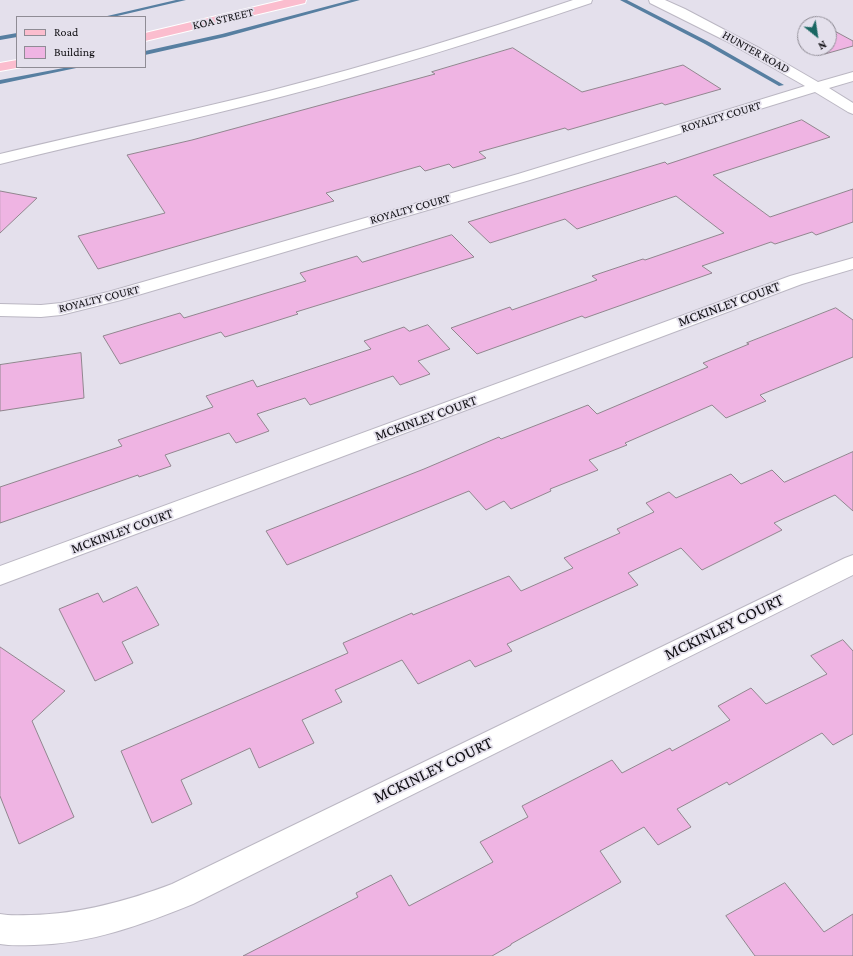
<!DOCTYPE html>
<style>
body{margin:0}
#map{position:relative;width:853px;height:956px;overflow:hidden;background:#e4e0ec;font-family:"Crimson Pro",serif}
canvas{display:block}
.legend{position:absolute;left:16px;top:16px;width:130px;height:52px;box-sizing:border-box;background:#e4e0ec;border:1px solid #8f8c95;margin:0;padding:5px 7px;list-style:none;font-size:12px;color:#100f13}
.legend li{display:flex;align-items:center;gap:8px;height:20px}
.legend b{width:20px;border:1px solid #8f8c95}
.north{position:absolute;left:797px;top:16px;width:40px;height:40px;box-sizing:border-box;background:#e4e0ec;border:1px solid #8f8c95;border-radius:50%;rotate:150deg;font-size:11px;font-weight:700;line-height:16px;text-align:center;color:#100f13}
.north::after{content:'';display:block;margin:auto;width:14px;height:18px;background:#196662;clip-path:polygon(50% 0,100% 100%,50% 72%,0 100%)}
</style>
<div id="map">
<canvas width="853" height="956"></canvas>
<ul class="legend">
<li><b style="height:5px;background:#fbbdce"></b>Road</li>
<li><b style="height:11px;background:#efb4e3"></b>Building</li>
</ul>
<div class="north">N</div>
</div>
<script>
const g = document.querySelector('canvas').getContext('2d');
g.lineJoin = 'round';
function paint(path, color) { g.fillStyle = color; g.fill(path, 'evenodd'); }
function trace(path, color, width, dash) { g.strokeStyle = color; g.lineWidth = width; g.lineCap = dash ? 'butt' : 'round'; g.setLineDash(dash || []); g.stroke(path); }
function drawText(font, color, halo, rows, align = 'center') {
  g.font = font + ' "Crimson Pro",serif'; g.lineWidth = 3.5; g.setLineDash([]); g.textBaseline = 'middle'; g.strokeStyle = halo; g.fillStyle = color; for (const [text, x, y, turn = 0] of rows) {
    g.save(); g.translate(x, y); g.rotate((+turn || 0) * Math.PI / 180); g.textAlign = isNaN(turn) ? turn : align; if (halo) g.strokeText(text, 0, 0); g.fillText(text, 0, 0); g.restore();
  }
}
paint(new Path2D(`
 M176,0H186L113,17H103Z
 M351,0H360L225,37L145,55V51L222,34Z
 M620,0H627L709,42L784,85L779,86L705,44Z
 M17,33V37L0,40V36Z
 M69,67H81L0,84V80Z`), '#577fa1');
const building = new Path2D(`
 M829,28L853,41V46L825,54L814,48H829Z
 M513,48L582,92L683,65L721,89L665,105L662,103L568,130L565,128L479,152L486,158L453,168L449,164L425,171L420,166L326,193L334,201L98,269L78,236L165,213L127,155L192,140L435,74L432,72Z
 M802,120L830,137L713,175L770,217L853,189V222L816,235L812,232L775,244L771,242L702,266L712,273L585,318L582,316L477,354L451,328L510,307L512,310L597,280L592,276L643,259L645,260L724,233L676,196L577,229L565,219L490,243L468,222L665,162L667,164Z
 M0,191L37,198L0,233Z
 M452,235L474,257L296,312L298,314L225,337L221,332L120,364L103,336L180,313L184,318L306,281L300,273L357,256L362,262Z
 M836,308L853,320V357L760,395L766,401L726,418L712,405L625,443L627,445L589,460L598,470L550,489L551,491L511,509L504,501L486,510L469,491L287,565L266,531L424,469L499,437L501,439L588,405L597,414L708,367L703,363L749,344L747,343Z
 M428,325L450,349L418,361L430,374L400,385L393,376L310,405L305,398L257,414L269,431L236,443L229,433L165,455L171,466L139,477L138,475L0,523V487L122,446L118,440L213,407L206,396L253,380L257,387L371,349L364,341L404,327L409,331Z
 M81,353L84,398L0,411V365Z
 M853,452V511L835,495L774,523L782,530L702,570L681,548L628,573L638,585L507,644L512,651L475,667L470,660L418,684L402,660L335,690L342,702L302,720L314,743L259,768L250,748L181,780L192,804L152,823L121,751L348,653L343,643L412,613L413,615L509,576L521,591L573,568L564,558L620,533L617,529L654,512L646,503L669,492L676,498L731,474L741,484L772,470L784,482Z
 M137,587L159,625L122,642L133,663L95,681L59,609L98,593L103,602Z
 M843,640L853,651V734L833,745L822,733L729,785L727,782L677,809L691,827L658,845L644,827L600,851L621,882L511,944V945L492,956H243L358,897L356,893L391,875L409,906L493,862L480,842L528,817L522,806L612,760L622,773L670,748L672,751L730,720L718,706L751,688L766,704L827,674L811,656Z
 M0,647L65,691L32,721L74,817L19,844L0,796Z
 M785,883L824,932L853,914V956H755L726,916Z`);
paint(building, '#efb4e3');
trace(building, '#91868f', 1);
const minor = new Path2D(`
 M573,0H592L591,3C490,37 388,69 284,96C190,121 95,140 0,164V154C91,132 182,113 273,90C374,64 474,34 573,0Z
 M649,0H665L685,9L761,49L818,82L853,72V81L829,88L853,103V114L848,112L815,92L530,180L121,300L61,315L41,317L0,316V304L41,305L61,303L108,292L518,174L805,86L726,41L650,3Z
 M853,258V269L802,284L0,585V566L790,276Z
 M853,555V575L193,904C141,925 90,944 34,945C22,945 11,946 0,944V914C10,916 21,915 31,915C80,914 127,901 172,884L845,558Z`);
const major = new Path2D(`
 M284,0H306L305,3L145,41V33Z
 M17,60V67H22L0,71V63Z`);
trace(minor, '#bbb7c3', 2);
trace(major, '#fff', 2);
paint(minor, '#fff');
paint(major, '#fbbdce');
drawText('12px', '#100f13', '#e4e0ec', [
 ["KOA STREET",223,19,-13],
 ["HUNTER ROAD",756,52,29],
 ["ROYALTY COURT",721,117,-17],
 ["ROYALTY COURT",410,209,-16],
 ["ROYALTY COURT",99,299,-14]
]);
drawText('14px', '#100f13', '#e4e0ec', [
 ["MCKINLEY COURT",729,304,-20],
 ["MCKINLEY COURT",426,418,-20],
 ["MCKINLEY COURT",122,531,-20]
]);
drawText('17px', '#100f13', '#e4e0ec', [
 ["MCKINLEY COURT",724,627,-26],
 ["MCKINLEY COURT",433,770,-26]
]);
</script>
